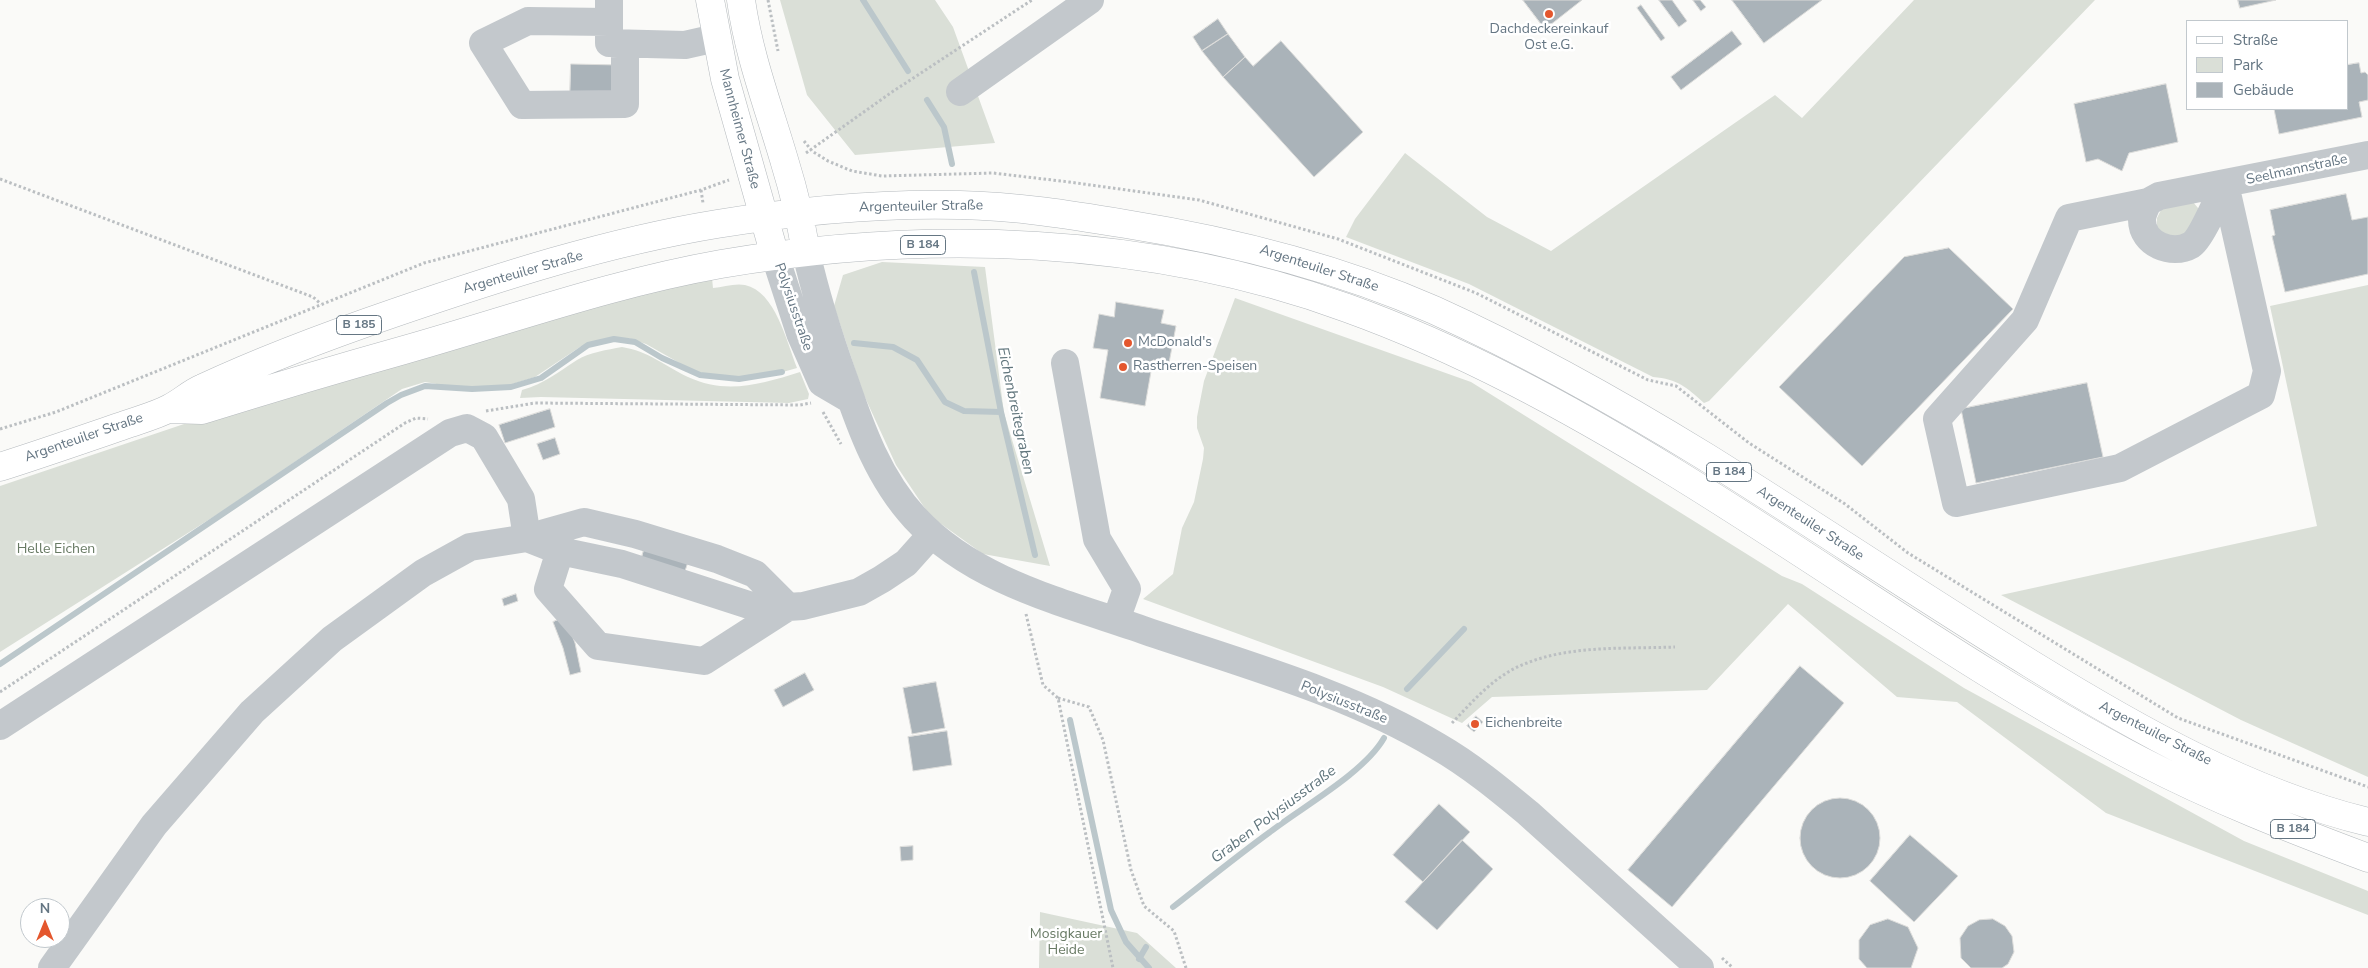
<!DOCTYPE html>
<meta charset="utf-8">
<style>
body{margin:0}
#map{position:relative;width:2368px;height:968px;overflow:hidden;background:#fafaf8;font-family:"Nunito Sans",sans-serif}
canvas{display:block}
.legend{position:absolute;left:2186px;top:20px;width:162px;height:90px;box-sizing:border-box;background:#fff;border:1px solid #c1c8cd;margin:0;padding:6px 9px;list-style:none;font-size:15px;color:#657683}
.legend li{display:flex;align-items:center;gap:10px;height:25px}
.legend b{width:25px;border:1px solid #c1c8cd}
.north{position:absolute;left:20px;top:898px;width:50px;height:50px;box-sizing:border-box;background:#fff;border:1px solid #c1c8cd;border-radius:50%;rotate:0deg;font-size:14px;font-weight:700;line-height:20px;text-align:center;color:#657683}
.north::after{content:'';display:block;margin:auto;width:18px;height:22px;background:#e4572e;clip-path:polygon(50% 0,100% 100%,50% 72%,0 100%)}
</style>
<div id="map">
<canvas width="2368" height="968"></canvas>
<ul class="legend">
<li><b style="height:6px;background:#fff"></b>Straße</li>
<li><b style="height:14px;background:#dadfd7"></b>Park</li>
<li><b style="height:14px;background:#aab3b9"></b>Gebäude</li>
</ul>
<div class="north">N</div>
</div>
<script>
const g = document.querySelector('canvas').getContext('2d');
g.lineJoin = 'round';
function paint(path, color) { g.fillStyle = color; g.fill(path, 'evenodd'); }
function trace(path, color, width, dash) { g.strokeStyle = color; g.lineWidth = width; g.lineCap = dash ? 'butt' : 'round'; g.setLineDash(dash || []); g.stroke(path); }
function drawText(font, color, halo, rows, align = 'center') {
  g.font = font + ' "Nunito Sans",sans-serif'; g.lineWidth = 5; g.setLineDash([]); g.textBaseline = 'middle'; g.strokeStyle = halo; g.fillStyle = color; for (const [text, x, y, turn = 0] of rows) {
    g.save(); g.translate(x, y); g.rotate((+turn || 0) * Math.PI / 180); g.textAlign = isNaN(turn) ? turn : align; if (halo) g.strokeText(text, 0, 0); g.fillText(text, 0, 0); g.restore();
  }
}
paint(new Path2D(`
 M780,0H935L953,27L995,143L855,155L807,95Z
 M1914,0H2095L1709,401L1704,403C1686,387 1678,379 1653,377L1469,284L1346,237L1355,219L1405,153L1487,217L1551,251L1775,95L1802,118Z
 M2193,202L2198,208L2200,218L2190,232L2176,240L2157,231V218L2162,208Z
 M882,262L985,267L1004,413L1050,566L983,554L930,516L896,465L863,393L834,306L843,275Z
 M712,278L713,288C723,287 735,283 745,285C775,291 787,342 797,368L765,377L734,380L711,378L699,374L646,344L628,338L599,341L580,347L535,377L506,386L467,389L425,382L402,389L221,512L0,652V486L190,422L552,317Z
 M2368,285V777L2241,720L2001,595L2317,526L2270,306Z
 M1235,298L1471,382L1782,576L1802,584L1964,688L2244,841L2368,891V915L2106,813L1957,702L1897,697L1788,604L1707,690L1492,697L1462,723L1383,687L1143,599L1173,574L1182,528L1194,502L1203,459L1204,448L1197,428V417L1204,381Z
 M622,347C648,351 665,366 688,377C726,395 762,384 800,372L809,394L808,399L789,403L541,397L520,398L522,390C544,384 558,372 577,360C590,352 607,350 622,347Z
 M1040,912L1137,933L1176,968H1039Z`), '#dadfd7');
trace(new Path2D(`
 M863,0L908,71
 M927,100L944,127L952,164
 M974,272L1001,412L1035,555
 M854,343L893,347L917,360L945,402L964,411L1001,412
 M0,664L387,403L401,395L425,386L472,389L511,387L541,378L588,345L614,339L635,342L662,358L700,375L739,379L782,372
 M1407,689L1464,629
 M1070,720L1111,910L1126,942L1149,968
 M1173,907C1205,882 1237,856 1270,832C1302,807 1364,773 1384,738
 M1139,959L1146,947`), '#bbc7cb', 6);
const building = new Path2D(`
 M1523,0H1582L1545,29Z
 M1659,0H1672L1687,21L1679,27Z
 M1693,0H1700L1706,7L1701,11Z
 M1732,0H1822L1764,43Z
 M2238,0H2276L2240,8Z
 M1641,5L1665,38L1661,41L1637,8Z
 M1218,19L1228,34L1202,51L1193,37Z
 M1732,31L1742,44L1681,90L1671,77Z
 M1228,34L1245,57L1223,77L1202,51Z
 M1281,41L1363,132L1314,177L1223,77L1245,57L1253,66Z
 M2359,63L2361,73L2365,72L2368,75V100L2359,102L2362,117L2279,134L2274,109H2347V65Z
 M571,64L619,65V96L570,95Z
 M2166,84L2178,142L2129,153L2122,171L2098,159L2086,162L2074,104Z
 M2346,194L2352,220L2368,217V274L2285,292L2272,236L2275,235L2270,210Z
 M1949,248L2013,309L1862,466L1779,387L1904,257Z
 M1116,302L1164,310L1161,323L1176,326L1169,363L1153,360L1145,406L1100,398L1108,350L1093,348L1099,314L1114,317Z
 M2087,383L2103,457L1976,483L1961,409Z
 M550,409L555,427L505,443L499,425Z
 M555,438L560,454L543,460L537,444Z
 M646,542L690,556L683,577L640,564Z
 M516,594L518,601L504,606L502,599Z
 M565,617L575,643L581,672L570,675L563,648L553,622Z
 M1800,666L1844,703L1672,907L1628,870Z
 M805,673L814,690L783,707L774,690Z
 M936,682L945,728L912,734L903,688Z
 M1476,716L1483,722L1474,732L1467,726Z
 M947,731L952,765L913,771L908,737Z
 M1800 838a40 40 0 1 1 80 0a40 40 0 1 1-80 0Z
 M1439,804L1470,832L1423,882L1393,855Z
 M1910,835L1958,876L1914,922L1870,881Z
 M1462,840L1493,869L1437,930L1405,902Z
 M913,846V860L901,861L900,847Z
 M1888,919L1908,927L1918,948L1911,968H1867L1859,959V940L1870,925Z
 M1993,919L2005,926L2012,936L2014,952L2008,964L2002,968H1971L1961,958L1960,938L1968,926L1979,920Z`);
paint(building, '#aab3b9');
trace(building, '#dcdcda', 1);
const major = new Path2D(`
 M710,0L725,79L775,256
 M741,0C749,57 769,108 785,163C794,192 801,222 806,252
 M169,409L202,410C269,389 336,369 404,350C510,320 613,283 721,264C928,229 1149,236 1347,308C1461,349 1569,408 1672,471C1829,567 1978,676 2141,761C2214,799 2291,829 2368,858
 M0,467C41,454 81,440 122,426C138,420 155,416 170,408C182,402 191,393 203,388C265,359 330,335 394,313C499,277 607,242 717,224C796,211 879,203 960,205C1016,206 1071,215 1126,224C1232,241 1336,267 1434,310C1529,353 1618,403 1706,457C1815,525 1922,597 2031,664C2135,728 2249,793 2368,822`);
trace(major, '#b5babe', 29);
trace(new Path2D(`
 M768,0L778,51
 M804,141L812,151L828,161L852,171L882,176L993,173L1069,182L1199,200L1338,239L1476,293L1648,380L1676,386L1749,443L1845,504L1908,553L2178,718L2368,787
 M806,153L892,92L1032,0
 M0,179L313,297L321,304
 M701,190L703,203
 M486,411L535,403L800,405L811,403
 M823,412L841,444
 M0,429L56,412L424,263L701,190L729,180
 M1026,614L1043,685L1058,698L1113,968
 M0,692L405,423L416,418L428,419
 M1058,698L1089,707L1103,740L1131,870L1144,906L1174,931L1186,968
 M1452,723C1474,700 1496,674 1527,663C1572,645 1627,649 1675,647
 M1722,958L1733,968`), '#bbbfc2', 3, [2.5, 2.5]);
trace(new Path2D(`
 M609,0V43L685,45L716,38
 M609,22L528,21L483,43L522,105L625,104V44
 M960,92L1090,0
 M2225,184C2219,196 2201,239 2191,245C2172,256 2142,244 2142,220C2142,214 2146,207 2148,202L2159,196L2368,155
 M2148,202L2069,218L2025,320L1937,419L1956,503L2120,468L2261,395L2267,371L2225,184
 M806,252C816,296 829,337 844,379C861,429 879,479 915,518C974,582 1066,603 1146,631C1243,664 1349,693 1437,746C1470,765 1499,789 1528,813L1700,968
 M775,256L800,333L822,383L851,400
 M1065,363L1097,539L1127,589L1116,620
 M560,551L548,589L598,646L704,661L788,607
 M0,726L450,433L467,428L484,437L521,499L527,538L584,522L635,534L717,559L755,574L788,607
 M52,968L154,825L252,712L332,639L423,573L470,547L527,538L560,551L622,564L755,607H788L803,606L859,592L882,579L906,563L931,535`), '#c3c8cc', 28);
trace(major, '#fff', 28);
for (const [x, y, r, color] of [
 [1549,14,5,"#e4572e"],
 [1128,343,5,"#e4572e"],
 [1123,367,5,"#e4572e"],
 [1475,724,5,"#e4572e"]
]) { const dot = new Path2D(); dot.arc(x, y, r, 0, 2 * Math.PI); g.fillStyle = color; g.fill(dot); trace(dot, '#fff', 2); }
for (const [x, y, w] of [
 [923,245,45],
 [359,325,45],
 [1729,472,45],
 [2293,829,45]
]) { const box = new Path2D(); box.roundRect(x - w / 2, y - 9.5, w, 19, 4); g.fillStyle = '#fff'; g.fill(box); trace(box, '#657683', 1); }
drawText('bold 12px', '#657683', null, [
 ["B 184",923,245],
 ["B 185",359,325],
 ["B 184",1729,472],
 ["B 184",2293,829]
]);
drawText('14px', '#657683', '#fff', [
 ["Dachdeckereinkauf",1549,30,"center"],
 ["Ost e.G.",1549,46,"center"],
 ["McDonald's",1138,343],
 ["Rastherren-Speisen",1133,367],
 ["Eichenbreite",1485,724]
], 'left');
drawText('14px', '#657683', '#fff', [
 ["Mannheimer Straße",739,129,75],
 ["Seelmannstraße",2297,170,-12],
 ["Argenteuiler Straße",921,207,-1],
 ["Argenteuiler Straße",1319,269,18],
 ["Argenteuiler Straße",523,273,-16],
 ["Polysiusstraße",793,307,71],
 ["Argenteuiler Straße",84,438,-19],
 ["Argenteuiler Straße",1810,524,33],
 ["Polysiusstraße",1344,703,22],
 ["Argenteuiler Straße",2155,734,27]
]);
drawText('14px', '#687a64', '#fff', [
 ["Helle Eichen",56,550],
 ["Mosigkauer",1066,935],
 ["Heide",1066,951]
]);
drawText('italic 15px', '#60757c', '#fff', [
 ["Eichenbreitegraben",1015,411,78],
 ["Graben Polysiusstraße",1274,815,-37]
]);
</script>
